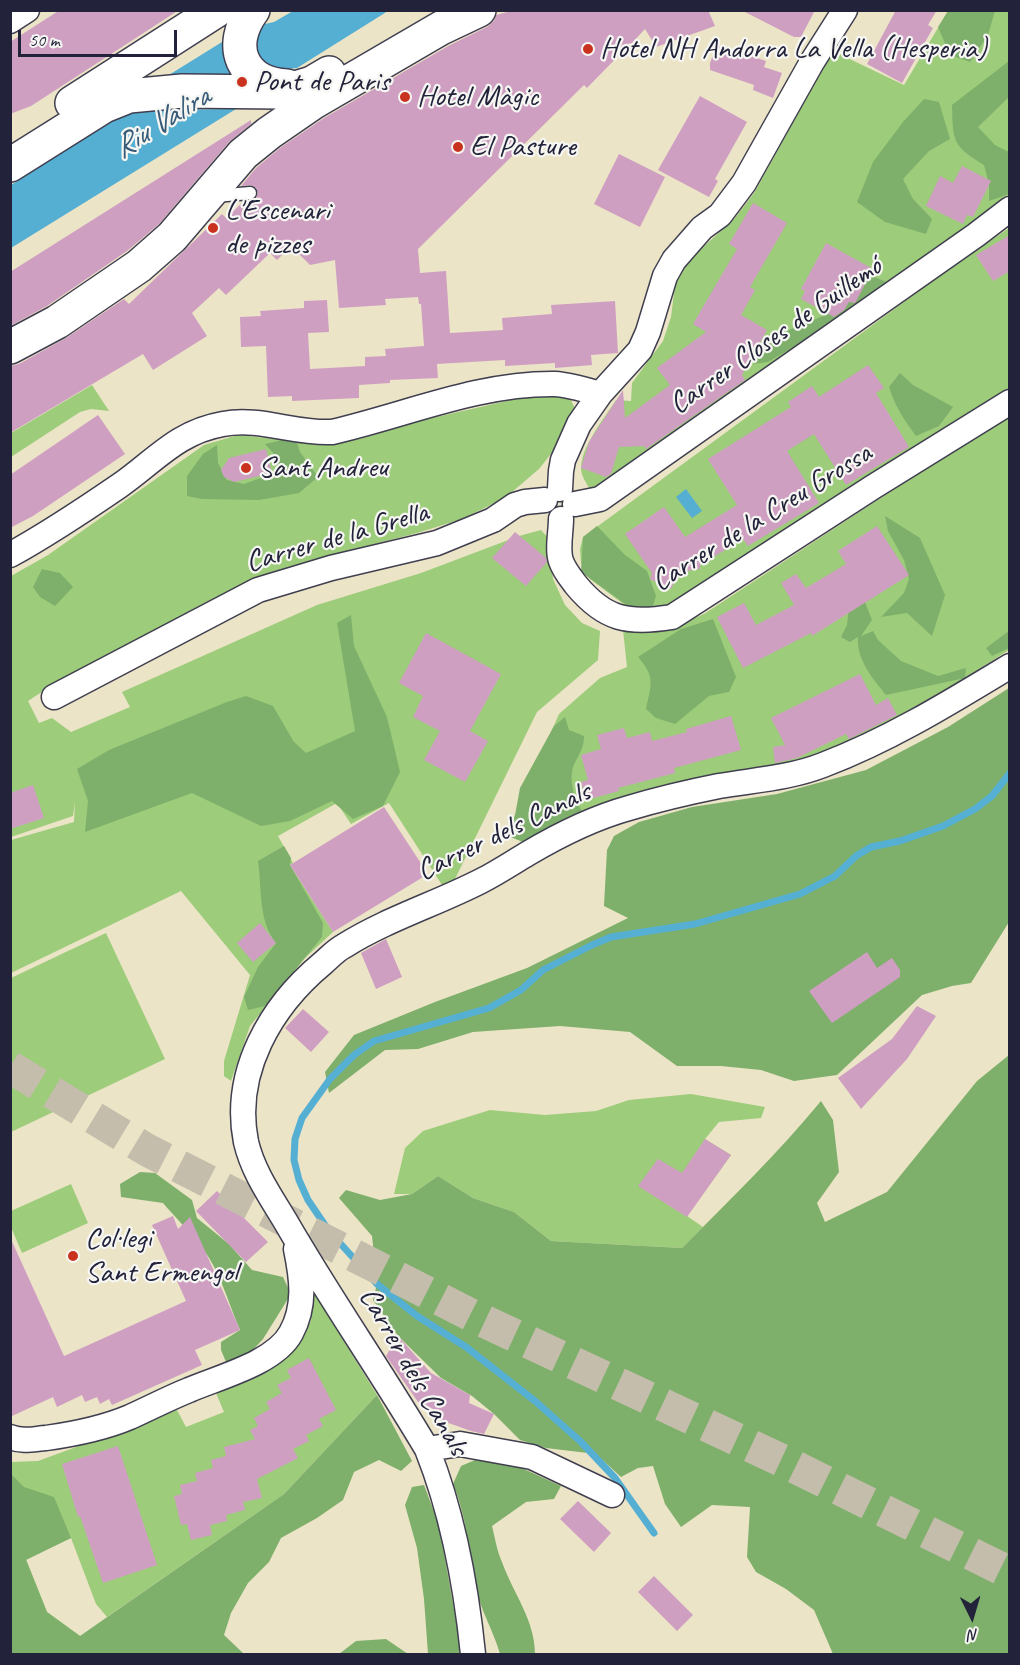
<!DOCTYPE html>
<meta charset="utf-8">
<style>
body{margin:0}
#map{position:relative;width:1020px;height:1665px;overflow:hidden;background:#ece4c7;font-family:Caveat,sans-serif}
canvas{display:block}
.frame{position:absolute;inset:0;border:12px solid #22223b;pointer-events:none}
.north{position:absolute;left:942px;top:1587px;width:60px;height:60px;-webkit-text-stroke:4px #f6f6f2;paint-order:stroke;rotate:175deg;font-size:16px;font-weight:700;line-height:24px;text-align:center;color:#22223b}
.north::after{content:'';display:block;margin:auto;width:21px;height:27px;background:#22223b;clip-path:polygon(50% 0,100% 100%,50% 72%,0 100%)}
.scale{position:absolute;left:18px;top:30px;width:159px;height:27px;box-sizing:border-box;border:3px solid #22223b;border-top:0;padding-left:8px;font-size:18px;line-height:21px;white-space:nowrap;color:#22223b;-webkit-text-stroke:4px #f6f6f2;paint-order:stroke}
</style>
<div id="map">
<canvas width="1020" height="1665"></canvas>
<div class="frame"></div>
<div class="north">N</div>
<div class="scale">50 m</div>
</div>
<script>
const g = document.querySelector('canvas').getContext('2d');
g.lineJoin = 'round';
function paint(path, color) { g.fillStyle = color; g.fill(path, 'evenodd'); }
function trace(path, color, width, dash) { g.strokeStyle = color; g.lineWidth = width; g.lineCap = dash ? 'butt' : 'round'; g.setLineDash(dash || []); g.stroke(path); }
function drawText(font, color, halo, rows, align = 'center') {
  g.font = font + ' Caveat,sans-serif'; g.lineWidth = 4.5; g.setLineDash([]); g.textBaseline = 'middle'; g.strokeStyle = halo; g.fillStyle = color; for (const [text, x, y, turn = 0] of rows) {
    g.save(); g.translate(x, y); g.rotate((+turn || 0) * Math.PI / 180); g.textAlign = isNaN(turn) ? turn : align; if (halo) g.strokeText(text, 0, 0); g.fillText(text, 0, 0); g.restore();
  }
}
paint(new Path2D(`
 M948,11H1009V198L598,489H590C586,483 581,475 581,468C582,445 604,419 616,400L631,401L632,383L663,341L671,317L675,285L689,260L734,219L754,193L833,51L904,85Z
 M1009,228V391L660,610L630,609L590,579L581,563L580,549L583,537L956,264Z
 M92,385L109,411L91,409L80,412L11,457V433Z
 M542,393L566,395L571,400L575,409L564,437L539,469L505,498L462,519L417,533L302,563L216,597L57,682L28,701L39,723L52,718L71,732L130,707L122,692L317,605L421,573L519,536L541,530L549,539L553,579L565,605L582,623L600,631L598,660L537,712L454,881L442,885L389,803L351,824L337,803L278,836L293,863L290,865L333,932L305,958L250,1026L231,1081L224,1076V1061L250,975L181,891L11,973V840L74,822L75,802L73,816L11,837V576L48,555L204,445L238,435L284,440L332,443L360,439L423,420Z
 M1009,417V650L904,716L842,746L779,767L688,784L585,811L528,844L506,835L559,714L600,678L627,667L623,630L669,629L704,614L876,501Z
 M106,933L165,1059L11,1132V978Z
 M691,1094L765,1107L761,1118L719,1122L705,1139L731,1155L687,1216L703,1227L682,1248L551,1241L514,1212L473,1198L438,1176L412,1194H394L405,1148L423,1131L490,1110L545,1115L596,1111L629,1100Z
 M71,1184L88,1223L22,1253L11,1227V1211Z
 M314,1293L377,1395L284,1494L107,1617L96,1604L71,1538L26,1559L47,1612L80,1636L11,1654L10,1462L38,1461L177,1410L186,1427L224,1412L216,1393L265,1373L293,1351L311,1321Z`), '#9dcc7b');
paint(new Path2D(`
 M948,11H995L988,35L970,62L950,55L938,27Z
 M1009,61V97L978,127L995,145L1009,152V194L989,201V184L984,165C952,145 953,142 952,105Z
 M924,99L939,102L950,139L929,151L903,179L913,199L932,219L926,234L885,222L857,202L873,162L903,122Z
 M870,275L891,284L829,326L768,362L754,364L765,340L828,314L844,304Z
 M900,373L913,385L953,407L939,426L916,436C904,420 895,406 889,387Z
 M295,437L300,452L318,477L299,493L259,500L202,499L187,496V476L203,454L217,445L218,463L227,480L244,484L278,472L275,455L265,444Z
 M885,516L920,538L945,595L932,636L907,613L881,617L904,593L909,579L904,560L888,531Z
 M597,526L625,555L647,571L656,596L651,612L635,611L581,572L583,537Z
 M42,569L60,573L73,587L55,606L40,597L33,587Z
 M863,597L872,620L861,636L873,631L878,640L901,661L938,676L966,668L965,678L886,695C873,679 856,659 858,637L850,642L841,637L847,625L849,607Z
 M351,615L354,646L387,717L400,772L383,806L353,819L332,801L290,821L261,826L192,793L85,832L88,801L77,769L109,750L227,702L246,696L273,706L294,742L306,753L355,731L337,623Z
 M713,619L736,677L729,692L709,696L675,724L656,718L646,709C651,685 656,677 638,657L681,629Z
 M1009,631V648L992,656L986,648Z
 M1009,688V922L971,983L952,986L922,995L837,1075L794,1081L761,1070L721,1066H677L630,1032L560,1026L473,1032L418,1049L385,1050L329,1093L325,1072L354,1035L435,1002L527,968L628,918L604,906L607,850L614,836L639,822L692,807L777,794L866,770L948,727Z
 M565,717L569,730L584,736C584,753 574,759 572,772C570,787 576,802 583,813L528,844L511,837L520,788L554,726Z
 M284,846L291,858L290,865L323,923L322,937L265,1006L248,1010L244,997L258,967L276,943C258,921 262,888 258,861Z
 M1009,1055V1654H833L814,1610L786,1589L756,1572L747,1557L750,1507L712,1505L681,1527L665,1504L653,1466L638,1468L621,1477L596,1454L546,1448L520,1440L494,1414L472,1396L441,1378L398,1336L373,1300L377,1284L372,1236L339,1198L346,1190L380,1200L412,1194L438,1176L473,1198L514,1212L551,1241L682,1248C730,1200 778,1153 821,1101L833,1120L839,1172L817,1203L825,1222L887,1192L977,1081Z
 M140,1172L155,1173L192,1200L197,1218L229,1244L252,1270L283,1277L291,1294L263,1339L247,1356L226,1362L221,1350V1342L240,1330C228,1303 221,1273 203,1249C191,1233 176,1218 163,1203L121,1197L120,1184Z
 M377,1395L412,1461L401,1471L379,1460L354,1472L343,1500L317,1518L281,1538L269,1562L248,1583L231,1613L224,1635L244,1654H11V1474L24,1487L54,1497L71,1538L26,1560L47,1612L80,1636L284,1494Z
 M482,1457L500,1458L561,1486L554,1499L526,1502L492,1526C495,1538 497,1551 502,1562C513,1593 535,1620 535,1654H500C494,1632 481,1611 476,1589C468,1552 468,1520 453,1484L461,1466Z
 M424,1485L439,1525L462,1654H428L424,1599L417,1548L405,1505L412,1487Z
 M386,1639L408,1654H339L356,1641Z`), '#7eb06b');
paint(new Path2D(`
 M293,11H388L297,68L279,70L268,67L258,57L255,39L259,28L265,24L274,22Z
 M222,42L226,58L240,79L164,78Z
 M236,109L11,248V185L129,110Z
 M686,489L702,511L692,518L676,497Z`), '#55afd3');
trace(new Path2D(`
 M654,1533L615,1478L580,1441L535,1401L466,1347L417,1316L377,1284L329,1231L308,1200L299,1180L294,1160L295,1139L302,1118L330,1079L354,1055L374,1041L489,1008L521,990L543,970L592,945L611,937L695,924L800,894L835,876L856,856L871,847L900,841L943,826L975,809L992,796L1010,773`), '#55afd3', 7);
paint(new Path2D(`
 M60,10H179L31,106L10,114V42Z
 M515,10H708L715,26L656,47L645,29L631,44L629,43L627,47L587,88L584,85L418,249L420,273L446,271L450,333L503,330L502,318L552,314L551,305L615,301L618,353L591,355L592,365L555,368V363L505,366V360L437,364L438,378L390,380V383L359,385V398L292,401V396L268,397L266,346L241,347L240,317L261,316L260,311L304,308V301L327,300L329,332L308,333L310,369L365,366V357L386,356L385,349L424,346L421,304H419L418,297L385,299L386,305L339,308L335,260L310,265L291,246L277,260L270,253L226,295L219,288L192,313L207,336L153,370L143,354L10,433V366L19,364L66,338L124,299L129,304L222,214L226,218L243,202L255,199L258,193L256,188L250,185L241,186L256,168L280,148L324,118L450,45L487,27L494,21L496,15Z
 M741,10H815L801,37H794Z
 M896,10H937L928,25L933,28L902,83L867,64Z
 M717,45L766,61L764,67L782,73L773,98L753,90L754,85L710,70V63Z
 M700,96L747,122L715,179L718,181L709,197L658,170Z
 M251,120V124L229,142L159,224L127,251L47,306L10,326V272Z
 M619,154L665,177L640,227L594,204Z
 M962,166L991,181L973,217L967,215L963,224L926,206L940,176L953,183Z
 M753,203L787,223L750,287L755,290L741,315L767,330L742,375L745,380L646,449L644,446L619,447L611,474L606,477L581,468L589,442L623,390L625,418L670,385L657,368L706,332L693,324L737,249L729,244Z
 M1010,235V271L993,281L976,255Z
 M826,243L873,269L855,303L849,302L844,310L834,317L801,299L805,291L801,289Z
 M868,365L884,388L876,393L909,447L846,485L814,434L787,451L819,503L748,546L743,539L700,565V569L679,572L671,589L650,579L652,573L625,534L664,507L685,537L737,505L708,459L791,407L788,402L812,386L819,397Z
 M98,415L125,454L33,516L10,528V475Z
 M266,449L272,473L234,482L224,477L221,470L229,458Z
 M877,526L909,575L812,636L811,633L743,668L717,617L744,603L756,625L794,605L781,583L796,574L806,588L846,564L838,551Z
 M515,532L546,558L547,562L526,586L492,558Z
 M426,633L501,674L470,731L488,741L465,782L424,760L440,731L413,717L423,696L399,683Z
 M860,674L876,705L888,698L897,715L849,739L846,734L797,758L775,763L773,747L785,745L771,718Z
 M731,716L741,750L674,768L675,773L618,788L619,791L586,800L581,782L588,780L581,755L601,749L597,735L624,728L627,738L650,732L652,741L687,732L686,729Z
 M33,785L44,818L10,829V793Z
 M384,807L428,874L333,932L290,865Z
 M260,923L276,943L253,962L237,943Z
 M386,939L402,977L376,989L361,953Z
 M867,952L877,968L892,958L900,970V977L832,1023L809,991Z
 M917,1006L936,1016L907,1059L861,1109L838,1078L892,1039Z
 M303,1009L329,1032L311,1052L285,1028Z
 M705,1139L731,1155L687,1217L638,1186L658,1159L682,1173Z
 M217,1191L268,1242L246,1262L196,1211Z
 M173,1216L178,1229L190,1217L240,1330L195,1350L202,1365L112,1405L109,1399L100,1404L97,1397L85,1402L82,1395L57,1407L53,1397L10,1417V1237L64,1356L186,1301L152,1225Z
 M398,1336L431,1373L470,1395L469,1403L494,1414L484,1434L471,1431L429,1416L433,1409L418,1402L386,1356Z
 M309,1358L336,1410L319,1419L323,1426L306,1435L309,1441L293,1449L298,1458L257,1479L262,1498L243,1502L245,1510L226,1515L227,1521L210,1525L212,1535L191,1540L187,1524L181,1525L174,1496L182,1494L180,1485L197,1481L195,1473L213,1468L211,1460L226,1456L224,1447L255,1439L250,1430L258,1426L254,1418L270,1409L266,1402L282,1393L277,1385L291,1378L287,1370Z
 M118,1446L157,1565L103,1583L80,1516L78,1517L62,1464Z
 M578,1501L611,1533L594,1552L560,1519Z
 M654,1576L693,1615L677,1631L638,1592Z`), '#cf9fc2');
trace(new Path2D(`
 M10,1067L147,1150L475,1317L783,1461L1010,1573`), '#c4bdab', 33, [33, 16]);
const lane = new Path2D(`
 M215,196L250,193`);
const street = new Path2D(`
 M10,21L27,10
 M560,489L561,471L563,460L579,424L600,394L640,350L648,332L665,276L674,260L702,228L720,215L744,183L812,62L845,10
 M575,504L600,499L976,235L1010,209
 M561,519C561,532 557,549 561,561C564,570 570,577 576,585C605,620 628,624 672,617L873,487L1010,402
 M10,555C48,534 84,510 119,486C155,461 177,432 223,424C260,417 295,434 332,432C406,415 478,383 555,384C570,385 586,390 600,394
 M54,697L258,590L331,568L437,543L493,520L515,505L525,502L545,500
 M10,1437C23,1442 33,1439 46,1438C75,1434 104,1428 130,1417C150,1408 169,1398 189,1390C219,1377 275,1363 291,1333C306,1306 302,1278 296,1249
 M427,1449L460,1444L532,1457L612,1495
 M473,1654C466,1585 453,1514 427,1449C382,1373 331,1300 287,1224C271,1197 253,1172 246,1142C232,1072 271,1006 323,963C330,957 336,950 344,946C387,919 436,904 481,881C497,873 512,863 527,854C559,835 593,818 629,808C659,799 689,792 719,786C754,780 790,778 823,765C889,740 949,703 1010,666`);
const primary = new Path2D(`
 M253,10C226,46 242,84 287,86
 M72,103L217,10
 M10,165L104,106L129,96L182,91L282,92L312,83L329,73
 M10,347L57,322L139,266L172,237L243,154L269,133L314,102L441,28L479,10`);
trace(lane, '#403f50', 15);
trace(street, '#403f50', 27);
trace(primary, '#403f50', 36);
trace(lane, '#fff', 12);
trace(street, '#fff', 24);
trace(primary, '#fff', 33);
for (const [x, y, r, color] of [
 [588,49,6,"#c8321e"],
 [242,82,6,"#c8321e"],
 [405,97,6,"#c8321e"],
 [458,147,6,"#c8321e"],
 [213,228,6,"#c8321e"],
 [246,468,6,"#c8321e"],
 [73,1256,6,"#c8321e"]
]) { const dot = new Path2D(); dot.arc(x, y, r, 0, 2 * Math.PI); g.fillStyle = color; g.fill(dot); trace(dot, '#f6f6f2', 2); }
drawText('30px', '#22223b', '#f6f6f2', [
 ["Hotel NH Andorra La Vella (Hesperia)",600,49],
 ["Pont de Paris",254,82],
 ["Hotel Màgic",417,97],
 ["El Pasture",470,147],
 ["L'Escenari",225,211],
 ["de pizzes",225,245],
 ["Sant Andreu",258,468],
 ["Col·legi",85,1239],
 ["Sant Ermengol",85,1273]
], 'left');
drawText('30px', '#22223b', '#f6f6f2', [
 ["Carrer Closes de Guillemó",776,336,-35],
 ["Carrer de la Creu Grossa",762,518,-32],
 ["Carrer de la Grella",337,538,-16],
 ["Carrer dels Canals",504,832,-26],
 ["Carrer dels Canals",413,1372,60]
]);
drawText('italic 32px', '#365a78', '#f6f6f2', [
 ["Riu Valira",162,123,-32]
]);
</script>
